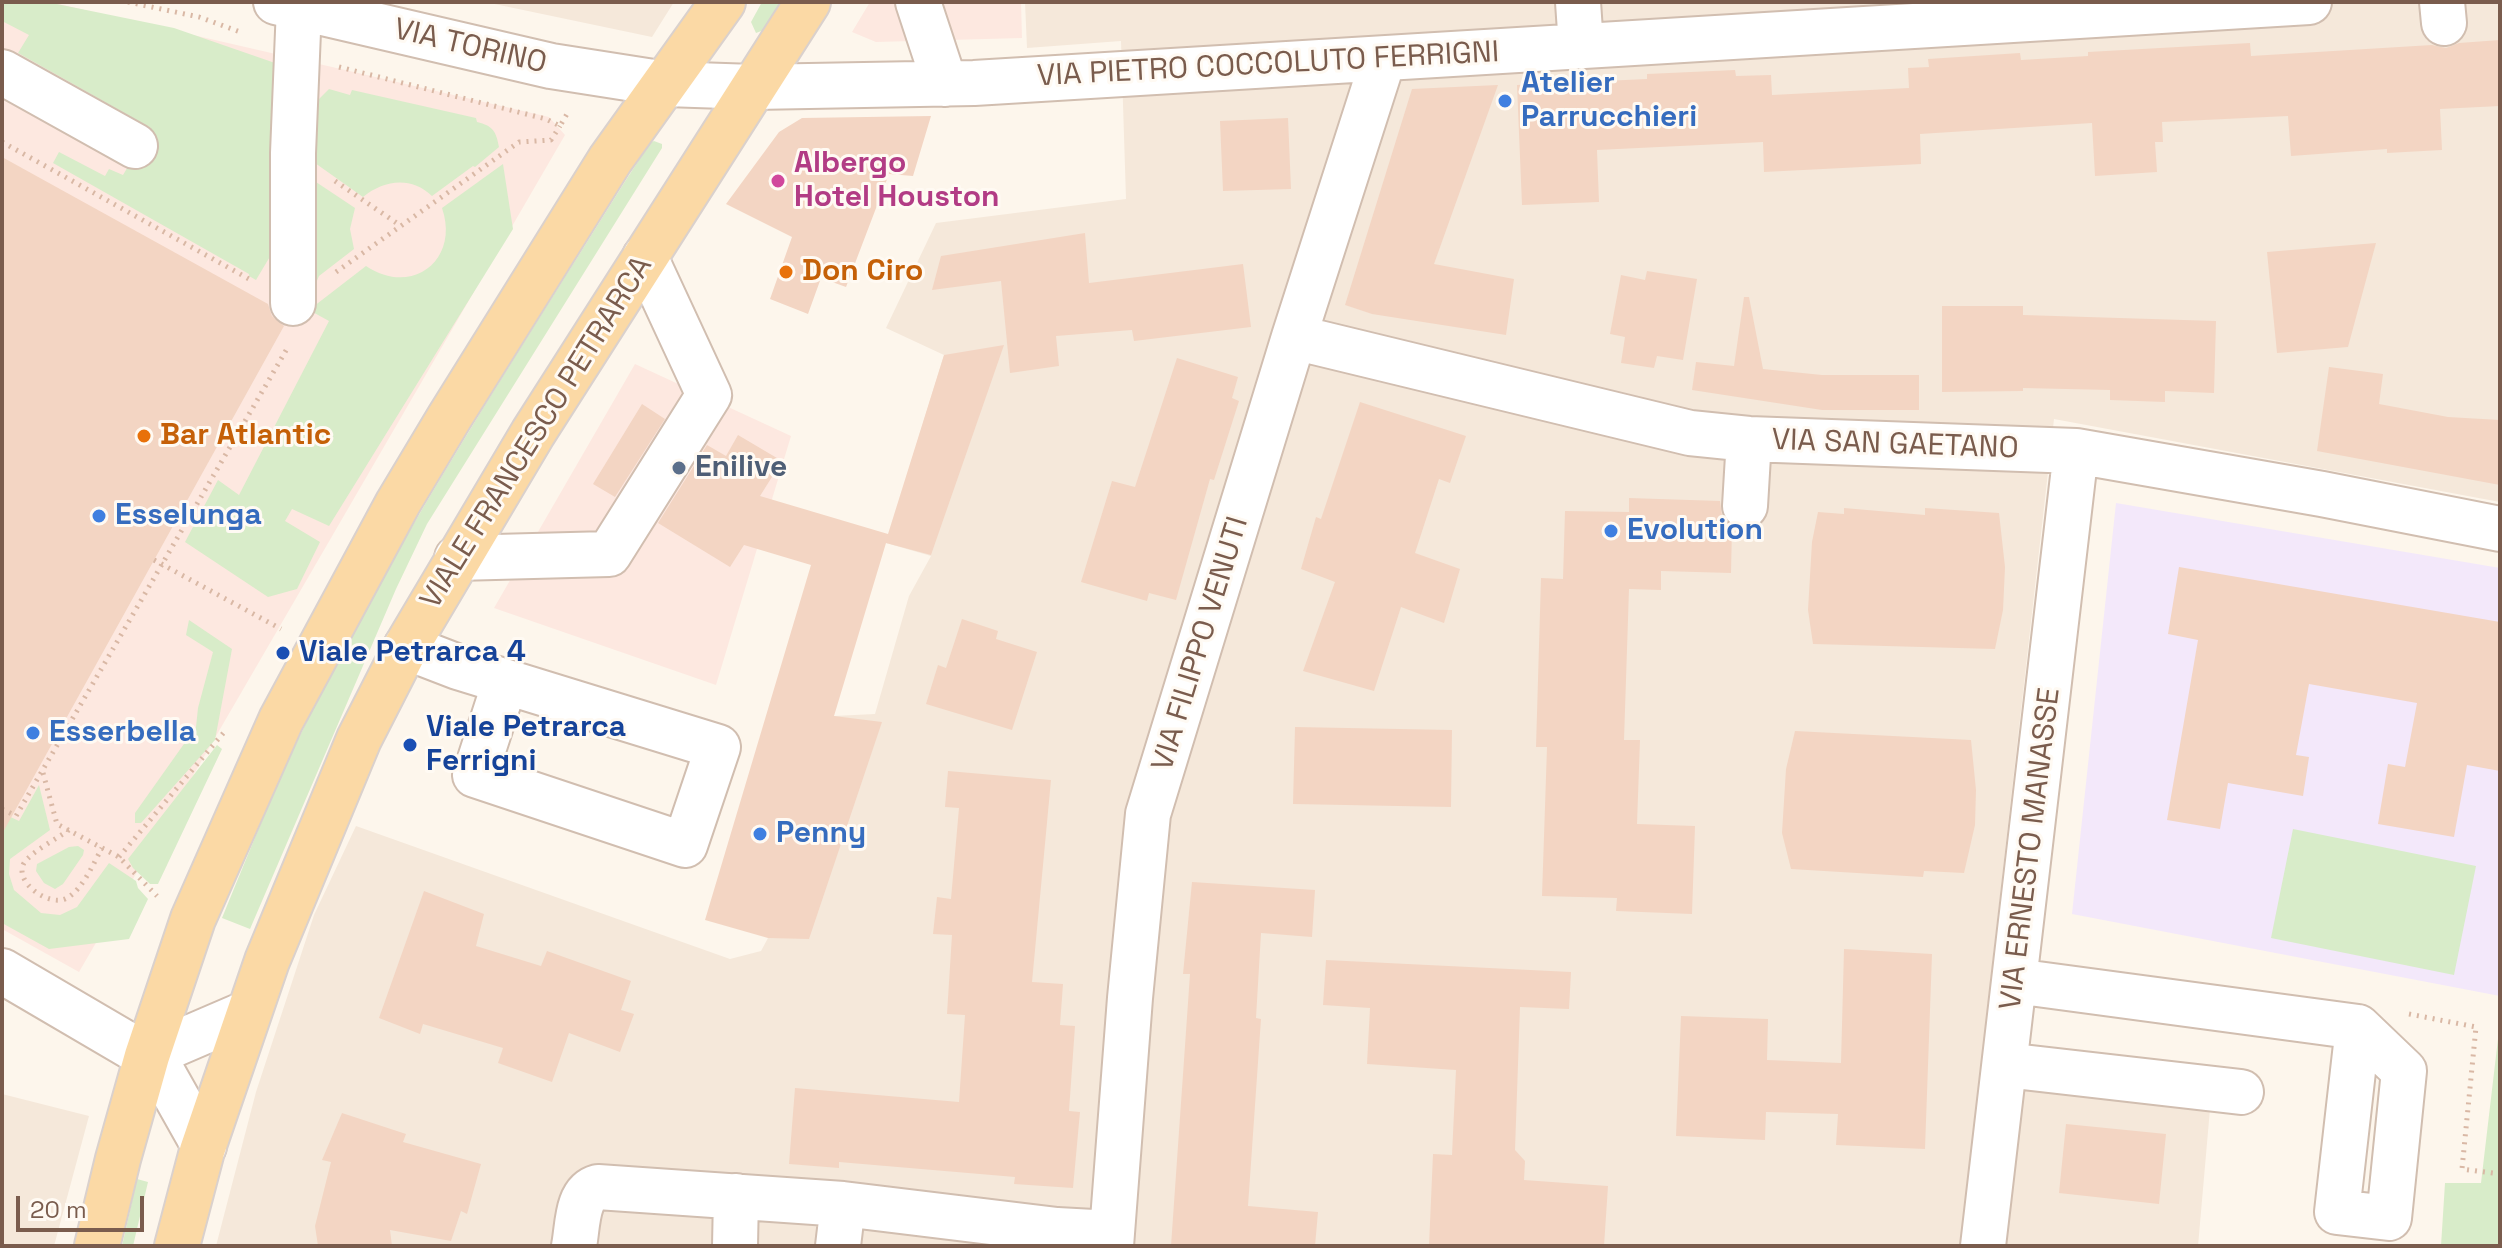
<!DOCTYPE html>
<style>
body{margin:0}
#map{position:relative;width:2502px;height:1248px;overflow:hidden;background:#fdf6ec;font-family:"Space Grotesk",sans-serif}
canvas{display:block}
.frame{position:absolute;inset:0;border:4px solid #7a5c4d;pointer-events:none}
.scale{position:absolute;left:16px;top:1196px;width:128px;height:36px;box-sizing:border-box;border:4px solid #7a5c4d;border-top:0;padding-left:10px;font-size:24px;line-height:28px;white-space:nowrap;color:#7a5c4d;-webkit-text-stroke:6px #fffaf3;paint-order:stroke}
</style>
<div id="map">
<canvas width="2502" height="1248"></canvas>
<div class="frame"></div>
<div class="scale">20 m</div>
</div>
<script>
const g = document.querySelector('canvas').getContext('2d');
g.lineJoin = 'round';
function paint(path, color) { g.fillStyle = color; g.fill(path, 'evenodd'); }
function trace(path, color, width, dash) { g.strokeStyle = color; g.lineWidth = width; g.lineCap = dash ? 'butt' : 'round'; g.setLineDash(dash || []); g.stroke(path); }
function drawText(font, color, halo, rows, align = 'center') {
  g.font = font + ' "Space Grotesk",sans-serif'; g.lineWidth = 6; g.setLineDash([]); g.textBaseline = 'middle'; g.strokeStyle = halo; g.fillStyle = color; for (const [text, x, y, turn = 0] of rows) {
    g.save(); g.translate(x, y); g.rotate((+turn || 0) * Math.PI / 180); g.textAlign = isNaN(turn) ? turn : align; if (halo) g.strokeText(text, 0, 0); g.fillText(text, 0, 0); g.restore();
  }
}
paint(new Path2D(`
 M485,2H674L652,37Z
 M1025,2H2500V502L2054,419L1979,1081L2210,1109L2198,1246H216L256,1092L314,915L356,826L730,959L761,951L768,938L834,716L875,714L909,596L931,556L886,543L944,355L886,328L936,223L1126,199L1121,41L1027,48Z
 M2,1094L89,1116L54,1246H2Z`), '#f5e8da');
paint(new Path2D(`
 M2,2H50L549,117L565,135L79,972L2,929Z
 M870,2H1021L1022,38L876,42L852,32Z
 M635,364L791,436L716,685L494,608Z`), '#fde8e0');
paint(new Path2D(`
 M2116,503L2500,568V996L2072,914Z`), '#f3e8fa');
paint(new Path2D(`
 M2,2H47L174,28L275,63L284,233L256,280L249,276V274L53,163L59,152L105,176L109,169L123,175L151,128L18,53L29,35L2,21Z
 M762,2H786L764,30L756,33L751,22Z
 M329,89L350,95L352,90L476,118L477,122C493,126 496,131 499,147L475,167L473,166L432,196C411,176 384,180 363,197L315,163L317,101Z
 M654,141L662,144V148L427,524L396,589L250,929L222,918C252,845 281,771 317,701C407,522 518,353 624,183L650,143Z
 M503,164L513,229L329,526L292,509L285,521L320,542L297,589L268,597L185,542L218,480L239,495L329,321L309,310L366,266C412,297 460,260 442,208Z
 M307,176L355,208L350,229L354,249L319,276L316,283L308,286Z
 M189,620L232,649L215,740L141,823H135V813L196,727L198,708L213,652L186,635Z
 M217,745L222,749L158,884H150L133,868L128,859Z
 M39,785L50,830L10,859L9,874L14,890L41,913L60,915L77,907L109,863L136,881L138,888L148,899L129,939L49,949L2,923V813L19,821Z
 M2293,829L2476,866L2454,975L2271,938Z
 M78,846L84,850L83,855L63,884L55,889L44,883L36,871L37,864L69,847Z
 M2500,1022V1246H2441L2445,1183H2481Z
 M137,1179L148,1182L133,1246H122Z`), '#d8ecc9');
paint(new Path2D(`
 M2500,40V106L2440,109L2442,150L2387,153V149L2291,156L2288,116L2162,122L2163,142H2155L2157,172L2095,176L2092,123L1920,134L1921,164L1764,172L1763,142L1597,150L1599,202L1522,205L1517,85L1647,79V74L1735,70L1736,76L1771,75L1772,95L1909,88L1908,68L1929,67L1928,59L2020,53L2021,60L2088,56V52L2250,43L2251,56L2432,45L2446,48L2459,43Z
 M1498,85L1434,264L1514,279L1506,335L1372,314L1345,305L1412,89Z
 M931,116L913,176L889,174L846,287L821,278L808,314L770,299L792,237L726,204L779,132L802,118Z
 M1288,118L1291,189L1223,191L1220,121Z
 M2,157L268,304L272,316L284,326L2,834Z
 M1085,233L1089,283L1243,264L1251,327L1134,341L1132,330L1056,336L1059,366L1010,373L1001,281L932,290L941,256Z
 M2376,243L2348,347L2277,353L2267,252Z
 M1647,271L1697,279L1683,360L1657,356L1654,368L1621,363L1625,337L1610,334L1621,275L1645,280Z
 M1744,297H1749L1763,369L1822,375H1919V410H1822L1692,390L1696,362L1734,366Z
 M1942,306H2023V315L2216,321L2214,393L2165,391V402L2110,400V390L2023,388V391L1942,392Z
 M1004,345L931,555L886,543L834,716L882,722L809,939L768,938L705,920L811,565L744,545L730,567L658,523L707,445L726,456L738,435L782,461L760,496L888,534L944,355Z
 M1177,358L1238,377L1232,398L1239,401L1214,480L1210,479L1176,600L1149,593L1147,601L1081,582L1112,481L1135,487Z
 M2329,367L2383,374L2379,404L2448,417L2500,420V485L2317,451Z
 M1360,402L1466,436L1450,483L1439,479L1415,553L1460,569L1444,623L1401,607L1374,691L1303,671L1335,582L1301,569L1316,517L1321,519Z
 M642,404L665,419L615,497L593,484Z
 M1629,498L1720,501L1722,516L1732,527L1731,573L1661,571V590L1629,589L1624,740H1640L1637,824L1695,826L1692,914L1616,911L1617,898L1542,896L1547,747H1536L1541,578L1563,579L1565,511L1629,512Z
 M1844,508L1925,515V508L1999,513L2005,567L2003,610L1995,649L1813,644L1808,610L1812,542L1818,512L1844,514Z
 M2179,567L2500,622V771L2467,765L2454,837L2378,824L2388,764L2405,767L2417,703L2309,684L2296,755L2309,757L2303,796L2228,783L2220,829L2167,820L2198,640L2168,634Z
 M962,619L998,631L996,639L1037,652L1012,730L926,704L938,665L946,668Z
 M1295,727L1452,730L1451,807L1293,804Z
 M1795,731L1971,740L1976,790L1975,825L1964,873L1924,871L1923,877L1791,869L1782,833L1786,769Z
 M948,771L1051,780L1032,982L1063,984L1060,1025L1075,1026L1069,1111L1080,1112L1073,1188L1014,1184L1015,1177L839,1162V1168L789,1164L795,1088L959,1102L965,1015L947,1014L952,935L933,934L937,897L951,899L959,808L945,807Z
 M1192,882L1315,890L1312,937L1261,933L1256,1018L1261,1019L1248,1206L1318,1212L1315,1246H1171L1190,974H1183Z
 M424,891L484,914L476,946L541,966L547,951L631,981L621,1010L634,1014L620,1052L569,1033L552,1082L498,1063L503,1048L423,1024L420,1034L379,1018Z
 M1844,949L1932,954L1925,1149L1836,1145L1838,1114L1766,1112L1765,1140L1676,1136L1681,1016L1768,1019L1767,1060L1841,1063Z
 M1326,960L1571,972L1569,1009L1520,1007L1515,1150L1525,1161L1524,1180L1608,1186L1604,1246H1429L1433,1154L1452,1155L1456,1070L1367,1064L1370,1008L1323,1005Z
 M342,1113L406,1134L403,1142L481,1164L467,1214L461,1211L451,1241L390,1230L392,1246H318L315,1226L331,1162L322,1160Z
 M2066,1124L2166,1134L2159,1204L2059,1193Z`), '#f3d5c3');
const minor = new Path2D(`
 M276,2L551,66L666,84L754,87L974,83L2309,2
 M918,2L945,84
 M1578,2L1581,46
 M2442,2L2444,23
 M2,72L135,146
 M293,303V153L299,7
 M1294,337L1690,433L1749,439L2076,451L2322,494L2500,529
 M1745,506L1749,439
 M457,558L609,554L709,395L645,257
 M406,647L458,667L718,747L685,845L475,775L505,682
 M2,971L147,1056L164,1075L204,1146
 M2015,981L2358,1027L2337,1212L2389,1218L2404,1071L2358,1027
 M147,1056L247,1013
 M2005,1065L2241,1092
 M574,1246C578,1226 576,1193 598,1187L843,1204L1057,1230L1112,1233
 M735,1246L736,1196
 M838,1246L843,1204
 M1111,1246L1130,998L1148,814L1294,337L1383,60
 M1983,1246L2076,451`);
const major = new Path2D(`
 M97,1246L118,1159L147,1056L193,919L281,720L398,503L449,418L610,160L723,2
 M177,1246L202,1151L267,961L359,739L406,647L533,433L808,2`);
trace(minor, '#d1beb0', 48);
trace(major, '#dad1cd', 48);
trace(new Path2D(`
 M128,2L199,17L243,33
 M339,67L546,119L560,126L567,114
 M2,142L249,279
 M335,181L401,226
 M336,272L519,142L551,140L560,126
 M154,560L281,629
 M43,773L57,824L119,857L157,896
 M2,809L16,816L288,347
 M69,830C58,838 31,852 24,863C13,882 50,908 67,898C83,889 93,864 102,848
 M119,857L225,731
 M2409,1014L2476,1027L2462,1169L2500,1174`), '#d9b8a5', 5, [2, 6]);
trace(minor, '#fff', 44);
trace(major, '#fbd9a5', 44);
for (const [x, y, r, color] of [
 [1505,101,8,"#3f7fe0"],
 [778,181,8,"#d1479c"],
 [786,272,8,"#e8710a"],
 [144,436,8,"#e8710a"],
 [679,468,8,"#5c6f8a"],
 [99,516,8,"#3f7fe0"],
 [1611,531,8,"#3f7fe0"],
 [283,653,8,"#1a4fb4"],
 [33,733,8,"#3f7fe0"],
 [410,745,8,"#1a4fb4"],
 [760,834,8,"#3f7fe0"]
]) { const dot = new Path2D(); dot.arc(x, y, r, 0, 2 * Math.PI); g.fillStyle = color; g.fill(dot); trace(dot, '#fffaf3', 3); }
drawText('30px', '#7a5c4d', '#fffaf3', [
 ["VIA TORINO",470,47,13],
 ["VIA PIETRO COCCOLUTO FERRIGNI",1268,65,-3],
 ["VIALE FRANCESCO PETRARCA",537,433,-58],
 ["VIA SAN GAETANO",1895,445,2],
 ["VIA FILIPPO VENUTI",1201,644,-73],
 ["VIA ERNESTO MANASSE",2031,849,-83]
]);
drawText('bold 30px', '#366cbe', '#fffaf3', [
 ["Atelier",1521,84],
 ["Parrucchieri",1521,118],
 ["Esselunga",115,516],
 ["Evolution",1627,531],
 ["Esserbella",49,733],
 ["Penny",776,834]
], 'left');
drawText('bold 30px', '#b23c85', '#fffaf3', [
 ["Albergo",794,164],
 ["Hotel Houston",794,198]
], 'left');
drawText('bold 30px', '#c56008', '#fffaf3', [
 ["Don Ciro",802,272],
 ["Bar Atlantic",160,436]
], 'left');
drawText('bold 30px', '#4e5e75', '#fffaf3', [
 ["Enilive",695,468]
], 'left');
drawText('bold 30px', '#164399', '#fffaf3', [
 ["Viale Petrarca 4",299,653],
 ["Viale Petrarca",426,728],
 ["Ferrigni",426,762]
], 'left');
</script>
